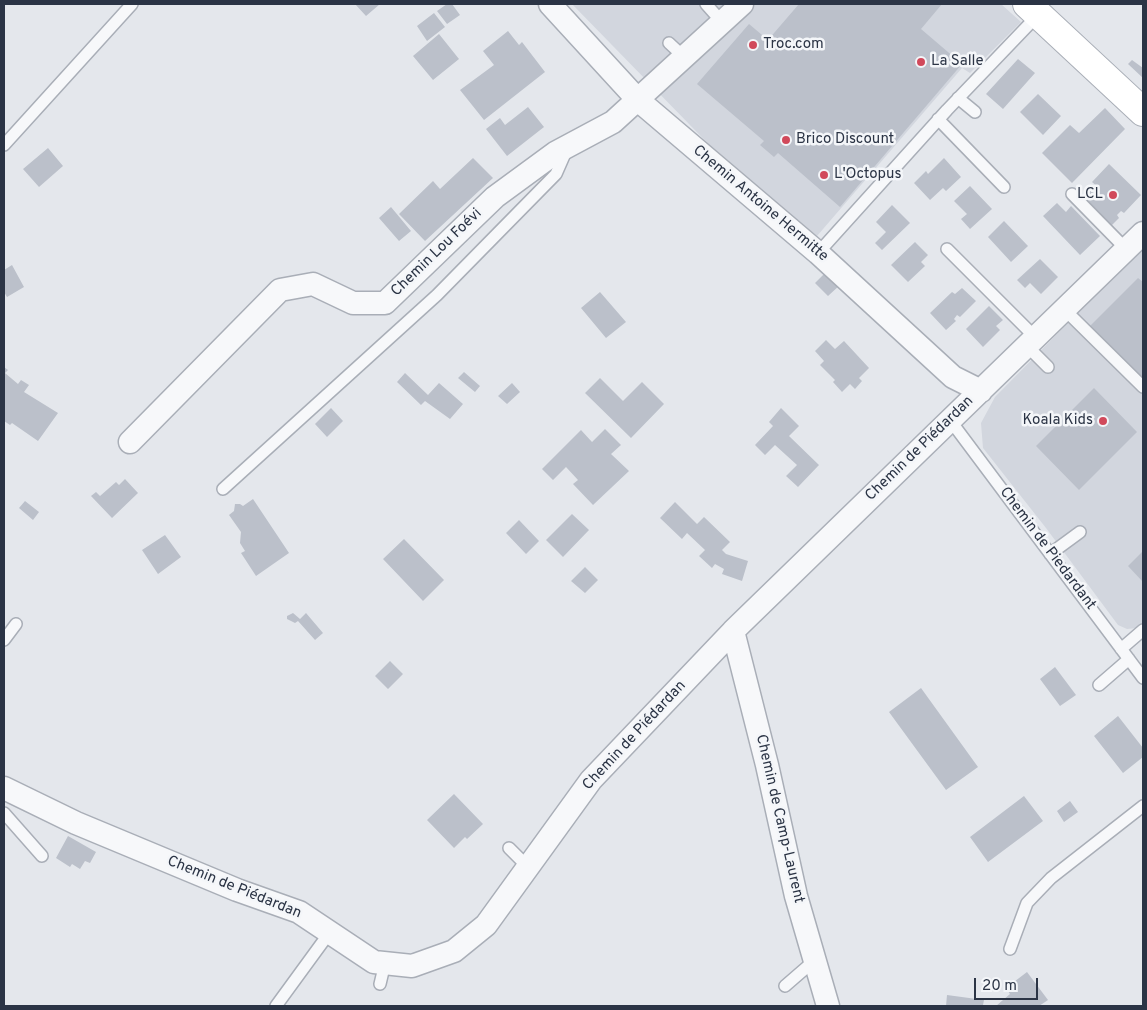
<!DOCTYPE html>
<meta charset="utf-8">
<style>
body{margin:0}
#map{position:relative;width:1147px;height:1010px;overflow:hidden;background:#e4e7ec;font-family:Overpass,sans-serif}
canvas{display:block}
.frame{position:absolute;inset:0;border:5px solid #2b3445;pointer-events:none}
.scale{position:absolute;left:974px;top:978px;width:64px;height:22px;box-sizing:border-box;border:2px solid #2b3445;border-top:0;padding-left:6px;font-size:15px;line-height:18px;white-space:nowrap;color:#2b3445;-webkit-text-stroke:4px #f4f6f9;paint-order:stroke}
</style>
<div id="map">
<canvas width="1147" height="1010"></canvas>
<div class="frame"></div>
<div class="scale">20 m</div>
</div>
<script>
const g = document.querySelector('canvas').getContext('2d');
g.lineJoin = 'round';
function paint(path, color) { g.fillStyle = color; g.fill(path, 'evenodd'); }
function trace(path, color, width, dash) { g.strokeStyle = color; g.lineWidth = width; g.lineCap = dash ? 'butt' : 'round'; g.setLineDash(dash || []); g.stroke(path); }
function drawText(font, color, halo, rows, align = 'center') {
  g.font = font + ' Overpass,sans-serif'; g.lineWidth = 5; g.setLineDash([]); g.textBaseline = 'middle'; g.strokeStyle = halo; g.fillStyle = color; for (const [text, x, y, turn = 0] of rows) {
    g.save(); g.translate(x, y); g.rotate((+turn || 0) * Math.PI / 180); g.textAlign = isNaN(turn) ? turn : align; if (halo) g.strokeText(text, 0, 0); g.fillText(text, 0, 0); g.restore();
  }
}
paint(new Path2D(`
 M572,4H1001L1021,22L970,73L962,68L817,236L727,163Z
 M1143,247V622L1137,628L1127,629L1118,625L1046,528L983,448L981,423L995,397Z`), '#d2d6de');
paint(new Path2D(`
 M355,4H380L366,16Z
 M447,4H452L460,15L447,24L437,11Z
 M799,4H942L921,29L962,64L840,207L778,153L774,157L760,145L764,141L697,84L749,24L768,40Z
 M434,13L445,27L427,41L417,26Z
 M508,31L519,45L522,42L545,72L484,120L460,90L494,65L483,51Z
 M439,34L459,59L433,80L413,56Z
 M1018,59L1035,73L1003,109L986,94Z
 M1132,60L1143,68V78L1128,64Z
 M1038,94L1061,116L1043,135L1020,112Z
 M528,107L544,127L507,156L486,129L500,118L505,125Z
 M1105,108L1125,129L1072,183L1042,153L1070,125L1079,133Z
 M48,148L63,166L39,187L23,169Z
 M473,158L493,178L425,241L399,214L433,181L440,189Z
 M944,158L961,177L946,191L943,188L930,200L914,183L926,171L928,174Z
 M1109,164L1141,195L1124,213L1121,211L1117,215L1119,218L1111,226L1082,198L1091,190L1095,194L1100,189L1092,182Z
 M970,186L992,209L970,229L961,219L967,214L954,201Z
 M1057,203L1066,212L1071,206L1100,236L1080,255L1043,216Z
 M892,205L910,223L882,250L875,243L886,232L876,222Z
 M391,207L411,231L399,241L379,218Z
 M1004,221L1028,246L1011,262L988,237Z
 M915,242L928,255L921,262L925,266L908,282L891,265Z
 M1040,259L1058,277L1041,294L1030,283L1025,288L1017,280Z
 M12,265L24,287L7,297L4,292V270Z
 M827,271L840,285L828,296L815,283Z
 M1138,278L1143,282V380L1089,327Z
 M962,288L976,301L960,317L957,315L954,319L956,321L946,330L930,313L952,292L955,294Z
 M600,292L626,322L606,338L581,308Z
 M989,306L1003,320L996,326L1000,330L983,347L966,329Z
 M826,340L835,349L844,341L869,368L859,378L862,381L855,389L850,384L842,392L833,382L835,380L820,365L824,361L815,351Z
 M4,367L8,370L5,373L18,384L21,380L29,385L24,392L58,413L38,441L12,423L10,425L4,421Z
 M464,372L480,386L475,392L458,378Z
 M405,373L428,395L439,383L463,404L450,419L425,401L421,405L397,382Z
 M600,378L623,401L642,382L664,404L631,438L585,393Z
 M512,383L520,392L507,404L498,396Z
 M1094,388L1137,432L1079,490L1036,446Z
 M331,408L343,421L327,437L315,424Z
 M781,408L799,426L789,436L819,465L798,487L786,476L797,465L775,445L765,455L755,445L773,426L769,422Z
 M605,429L621,445L611,454L629,471L593,505L573,484L578,480L566,467L553,480L542,469L581,430L592,442Z
 M125,479L138,493L112,518L91,496L96,492L100,496L116,482L119,485Z
 M253,499L289,553L256,576L241,553L245,551L240,543L241,532L229,515L234,511L235,504H240L243,506Z
 M25,501L39,512L33,520L19,508Z
 M675,502L697,524L704,517L730,542L722,550L726,554L748,561L742,581L722,574L724,569L715,564L712,568L699,556L705,550L687,533L682,539L660,518Z
 M572,514L589,530L563,557L546,540Z
 M519,520L539,541L526,554L506,533Z
 M165,535L181,557L158,574L142,550Z
 M404,539L444,580L423,601L383,559Z
 M1143,551V582L1128,566Z
 M585,567L598,580L585,593L571,581Z
 M293,613L300,619L306,613L323,633L315,640L298,621L295,623L287,619V616Z
 M390,661L403,674L388,689L375,676Z
 M1055,667L1076,695L1060,706L1040,679Z
 M921,688L978,767L946,790L889,712Z
 M1118,716L1143,748V757L1123,773L1094,736Z
 M454,794L483,824L467,839L465,837L454,848L427,820Z
 M1024,796L1043,821L988,862L970,837Z
 M1070,801L1078,812L1064,822L1057,811Z
 M68,836L96,852L90,863L85,861L80,869L72,864L70,867L56,858Z
 M1027,972L1048,1000L1039,1006H996L1010,994L1006,988Z
 M947,995L984,1000L983,1005L987,1006H946Z`), '#bbc0ca');
const service = new Path2D(`
 M706,4L722,22
 M669,43L684,57
 M958,98L975,112
 M938,119L1004,187
 M4,145L132,4
 M1072,194L1126,249
 M947,249L1036,338
 M818,253L947,110L1038,15
 M1064,309L1143,387
 M1027,346L1048,367
 M950,420L1143,678
 M223,489L437,295L556,174L567,149
 M1050,554L1080,532
 M4,640L16,624
 M1121,649L1143,630
 M1099,685L1129,659
 M4,813L42,856
 M509,848L528,867
 M1010,949L1027,903L1051,878L1143,806
 M380,984L385,963
 M785,986L815,960
 M276,1006L330,932`);
const minor = new Path2D(`
 M550,4L638,100L818,253L953,377L981,391
 M130,442L280,290L313,284L353,303H385L495,197L555,153L613,122L742,4
 M733,631L767,765L796,896L828,1006
 M4,788L76,823L237,890L299,912L374,962L412,966L454,951L486,925L591,780L733,631L1143,233`);
const secondary = new Path2D(`
 M1027,4L1143,112`);
trace(service, '#a9aeb7', 14);
trace(minor, '#a9aeb7', 25);
trace(secondary, '#a9aeb7', 30);
trace(service, '#f7f8fa', 11);
trace(minor, '#f7f8fa', 22);
trace(secondary, '#fff', 28);
for (const [x, y, r, color] of [
 [753,45,5,"#d1495b"],
 [921,62,5,"#d1495b"],
 [786,140,5,"#d1495b"],
 [824,175,5,"#d1495b"],
 [1113,195,5,"#d1495b"],
 [1103,421,5,"#d1495b"]
]) { const dot = new Path2D(); dot.arc(x, y, r, 0, 2 * Math.PI); g.fillStyle = color; g.fill(dot); trace(dot, '#f4f6f9', 2); }
drawText('15px', '#2b3445', '#f4f6f9', [
 ["Troc.com",763,45],
 ["La Salle",931,62],
 ["Brico Discount",796,140],
 ["L'Octopus",834,175],
 ["LCL",1103,195,"right"],
 ["Koala Kids",1093,421,"right"]
], 'left');
drawText('15px', '#2b3445', '#f4f6f9', [
 ["Chemin Antoine Hermitte",760,204,40],
 ["Chemin Lou Foévi",437,253,-44],
 ["Chemin de Piédardan",920,449,-44],
 ["Chemin de Piedardant",1047,549,53],
 ["Chemin de Piédardan",635,736,-47],
 ["Chemin de Camp-Laurent",779,819,77],
 ["Chemin de Piédardan",234,888,22]
]);
</script>
